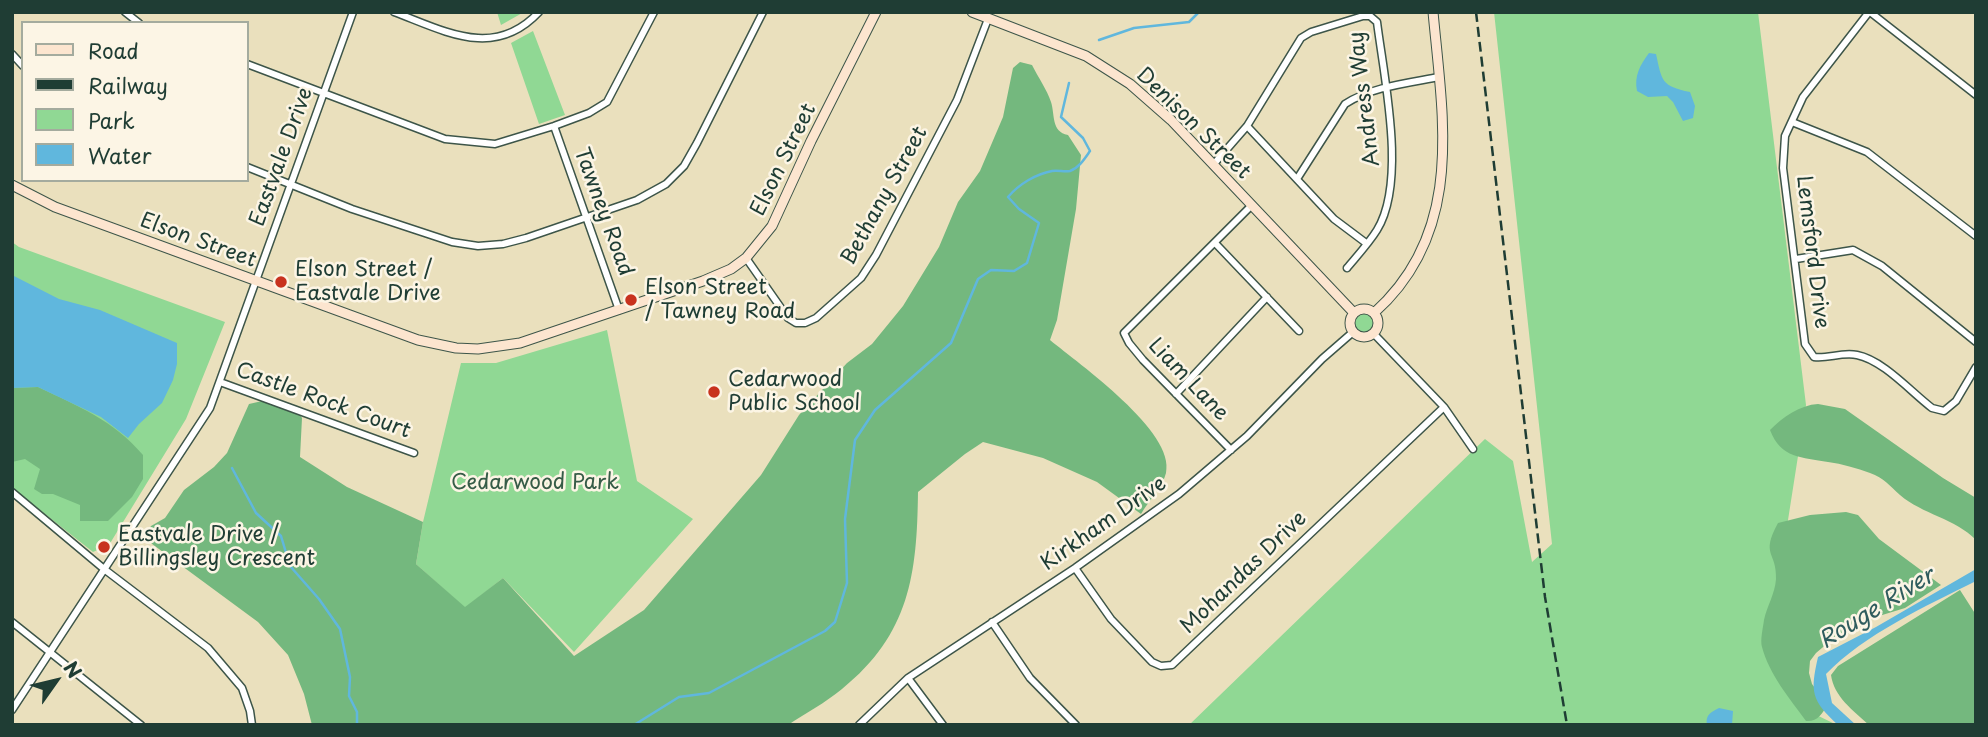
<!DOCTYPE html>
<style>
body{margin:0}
#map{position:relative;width:1988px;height:737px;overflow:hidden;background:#eae0bd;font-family:"Playpen Sans",sans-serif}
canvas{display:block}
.frame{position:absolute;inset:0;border:14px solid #1f3d34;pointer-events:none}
.legend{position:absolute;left:21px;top:21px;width:228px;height:161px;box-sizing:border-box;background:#fcf5e5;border:2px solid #a4ab9e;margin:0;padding:9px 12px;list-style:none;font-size:21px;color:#1f3d34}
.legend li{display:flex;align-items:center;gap:14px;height:35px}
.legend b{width:35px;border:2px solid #a4ab9e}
.north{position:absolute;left:21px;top:646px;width:70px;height:70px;-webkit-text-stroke:5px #fcf5e5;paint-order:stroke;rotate:56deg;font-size:19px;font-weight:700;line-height:28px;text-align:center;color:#1f3d34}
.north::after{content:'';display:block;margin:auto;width:24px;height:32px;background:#1f3d34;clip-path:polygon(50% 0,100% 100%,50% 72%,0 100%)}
</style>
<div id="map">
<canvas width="1988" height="737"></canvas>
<div class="frame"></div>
<ul class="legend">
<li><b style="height:9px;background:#fce5cf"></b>Road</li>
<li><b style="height:9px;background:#1f3d34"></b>Railway</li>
<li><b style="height:19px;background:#90d894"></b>Park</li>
<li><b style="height:19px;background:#60b7dd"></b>Water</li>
</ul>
<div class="north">N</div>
</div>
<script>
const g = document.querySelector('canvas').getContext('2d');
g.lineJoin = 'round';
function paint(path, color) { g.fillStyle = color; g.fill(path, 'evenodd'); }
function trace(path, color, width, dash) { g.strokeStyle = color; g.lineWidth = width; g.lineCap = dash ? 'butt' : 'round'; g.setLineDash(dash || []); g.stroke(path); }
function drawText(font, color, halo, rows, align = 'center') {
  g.font = font + ' "Playpen Sans",sans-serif'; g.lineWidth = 5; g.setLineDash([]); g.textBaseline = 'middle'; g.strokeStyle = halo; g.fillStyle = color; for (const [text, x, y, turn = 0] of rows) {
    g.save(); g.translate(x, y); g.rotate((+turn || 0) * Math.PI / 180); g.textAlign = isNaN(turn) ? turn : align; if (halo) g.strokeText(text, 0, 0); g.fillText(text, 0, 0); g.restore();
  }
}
paint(new Path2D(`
 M497,12H524L501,25Z
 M1494,12H1758L1806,405L1788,520L1769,623L1800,707L1837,725H1189L1485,439L1513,461L1532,562L1552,544Z
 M533,31L565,115L539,124L511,43Z
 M12,242L19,247L225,322L186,419L109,545L93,552L12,488Z
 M1355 323a9 9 0 1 1 18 0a9 9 0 1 1-18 0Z
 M607,330L637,481L693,519L574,652L503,578L465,608L416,564L423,522L461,363H496Z`), '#90d894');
paint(new Path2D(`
 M1020,62L1032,65C1038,77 1047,90 1051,102C1055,114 1051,132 1068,135L1081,155L1076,209L1057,320L1050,340C1079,364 1176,432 1166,473C1163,486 1148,502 1141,514L1097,482L1043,458L983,442L965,454L918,492C917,574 910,634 842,689C825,703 806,713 788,725H312L304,694L288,655L258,622L144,538L151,526L165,518L184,490L214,467L227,453L249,404L271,399L294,405L302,418L300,457L347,487L423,522L416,564L465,607L503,578L574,656L644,610L761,475L799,415L847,363L872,344L903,306L939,247L958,202L980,171L1003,117L1013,68Z
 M38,387C78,406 113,420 143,455V479L132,497L108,521H80V505L53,494H42L34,489L40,469L25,459L12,462V388Z
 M1818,404L1845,409L1943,478L1976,498V540C1956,519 1922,514 1900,495C1890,486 1884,478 1870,473C1857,468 1842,464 1828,462C1802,457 1781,459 1770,430C1783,417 1800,405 1818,404Z
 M1846,512L1858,515L1879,539L1941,585L1905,608L1879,616L1850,633L1835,637L1816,653L1810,661L1809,673L1812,684L1827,704C1823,714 1817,722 1806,721C1790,699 1769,674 1762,647C1760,640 1763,628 1764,620C1767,606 1775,594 1776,579C1777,551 1760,556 1778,523L1810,515Z
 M1960,590L1976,615V725H1869C1853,710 1834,697 1831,675L1838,666Z`), '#74b87e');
paint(new Path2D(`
 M1649,53L1656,54C1662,81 1661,86 1690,92L1695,106L1693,118L1683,121L1673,102L1667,96L1648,97L1637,91C1634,76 1640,65 1649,53Z
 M12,275L59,299L100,310L177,343V364L173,380L162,403L139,424L128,438L101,417L38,387L12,388Z
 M1976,569V581C1926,606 1865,634 1826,674L1832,703L1856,725H1838C1811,700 1810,692 1818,657L1876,627Z
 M1719,708L1733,711L1732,725H1707C1705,715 1711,712 1719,708Z`), '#60b7dd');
trace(new Path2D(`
 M1099,40L1134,28L1189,22L1199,12
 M232,468L256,513L281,536L290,566L319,599L340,629L350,677L349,696L357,712V725
 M634,725L679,697L709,693L825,631L835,622L847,583L845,519L855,440L875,410L951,343L978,279L991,270L1014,271L1027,263L1039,223L1019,209L1008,197C1019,184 1036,174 1052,171C1058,170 1064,172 1070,171C1079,168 1085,158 1090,151L1083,138L1061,117L1069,83`), '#60b7dd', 2.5);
const street = new Path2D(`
 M125,12L139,23
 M394,12C445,31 494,60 539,12
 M1869,12L1803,97L1785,136L1783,168L1805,344L1814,357C1828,359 1841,352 1857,355C1883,360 1911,392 1932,408L1944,411L1956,401L1976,367
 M1870,12L1976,95
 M12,54L23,66
 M247,64L445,139L495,144L554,126L589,113L607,102L654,12
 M1792,122L1867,152L1976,236
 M554,126L619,310
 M1247,126L1334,219L1366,243
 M1213,165L1247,126L1301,38L1311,32L1363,16H1370L1377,22C1384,78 1407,181 1377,230C1369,243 1357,256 1347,268
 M247,167L352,209L452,242L478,246L503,244L526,238L637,200L666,184L684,166L697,143L763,12
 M1297,179L1345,104C1371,87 1408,83 1439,77
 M1216,244L1299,331
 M746,258L788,318L796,323H805L816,318L861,278L876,255L957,100L988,19
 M1796,259L1853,250L1882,266L1976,342
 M1374,334L1444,407L1473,449
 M220,382L414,453
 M1176,394L1267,297
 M1231,450L1143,360L1129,343L1124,333L1252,205
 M12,492L104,569L208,648L242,688L250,711L252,725
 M1075,568L1111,619L1152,662L1161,666L1172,665L1444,407
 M12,622L141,725
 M992,622L1030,678L1076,725
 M908,678L943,725
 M12,710L210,408L353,12
 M859,725L908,678L1075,568L1179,494L1247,436L1322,359L1353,332`);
const secondary = new Path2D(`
 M972,12L1086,56L1130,84L1171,120L1354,313
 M12,185L55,207L418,340L456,348L478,349L520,343L703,281L731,269L746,258L772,226L811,141L876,12
 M1350 323a14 14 0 1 1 28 0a14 14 0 1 1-28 0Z
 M1374,313C1465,232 1443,120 1433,12`);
trace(street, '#3d5549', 9);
trace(secondary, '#3d5549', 11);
trace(street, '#fff', 6);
trace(secondary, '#fce5cf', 9);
trace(new Path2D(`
 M1476,12L1545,597L1567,725`), '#1f3d34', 2.5, [10, 5]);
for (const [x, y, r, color] of [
 [281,282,7,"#c8321e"],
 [631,300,7,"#c8321e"],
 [714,392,7,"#c8321e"],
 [104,547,7,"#c8321e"]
]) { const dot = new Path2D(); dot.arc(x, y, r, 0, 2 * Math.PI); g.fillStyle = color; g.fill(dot); trace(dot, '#fcf5e5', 2.5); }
drawText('21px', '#1f3d34', '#fcf5e5', [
 ["Andress Way",1365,99,-97],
 ["Denison Street",1193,124,44],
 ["Eastvale Drive",282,157,-70],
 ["Elson Street",784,160,-64],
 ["Bethany Street",885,196,-61],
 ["Tawney Road",603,212,70],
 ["Elson Street",198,241,20],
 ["Lemsford Drive",1812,252,83],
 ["Liam Lane",1188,380,46],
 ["Castle Rock Court",323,401,20],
 ["Kirkham Drive",1104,524,-35],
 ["Mohandas Drive",1244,573,-44]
]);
drawText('21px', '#1f3d34', '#fcf5e5', [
 ["Elson Street /",295,270],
 ["Eastvale Drive",295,294],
 ["Elson Street",645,288],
 ["/ Tawney Road",645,312],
 ["Cedarwood",728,380],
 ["Public School",728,404],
 ["Eastvale Drive /",118,535],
 ["Billingsley Crescent",118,559]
], 'left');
drawText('21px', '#365c47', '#fcf5e5', [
 ["Cedarwood Park",535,483]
]);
drawText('italic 23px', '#2f5c5e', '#fcf5e5', [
 ["Rouge River",1877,609,-32]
]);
</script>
